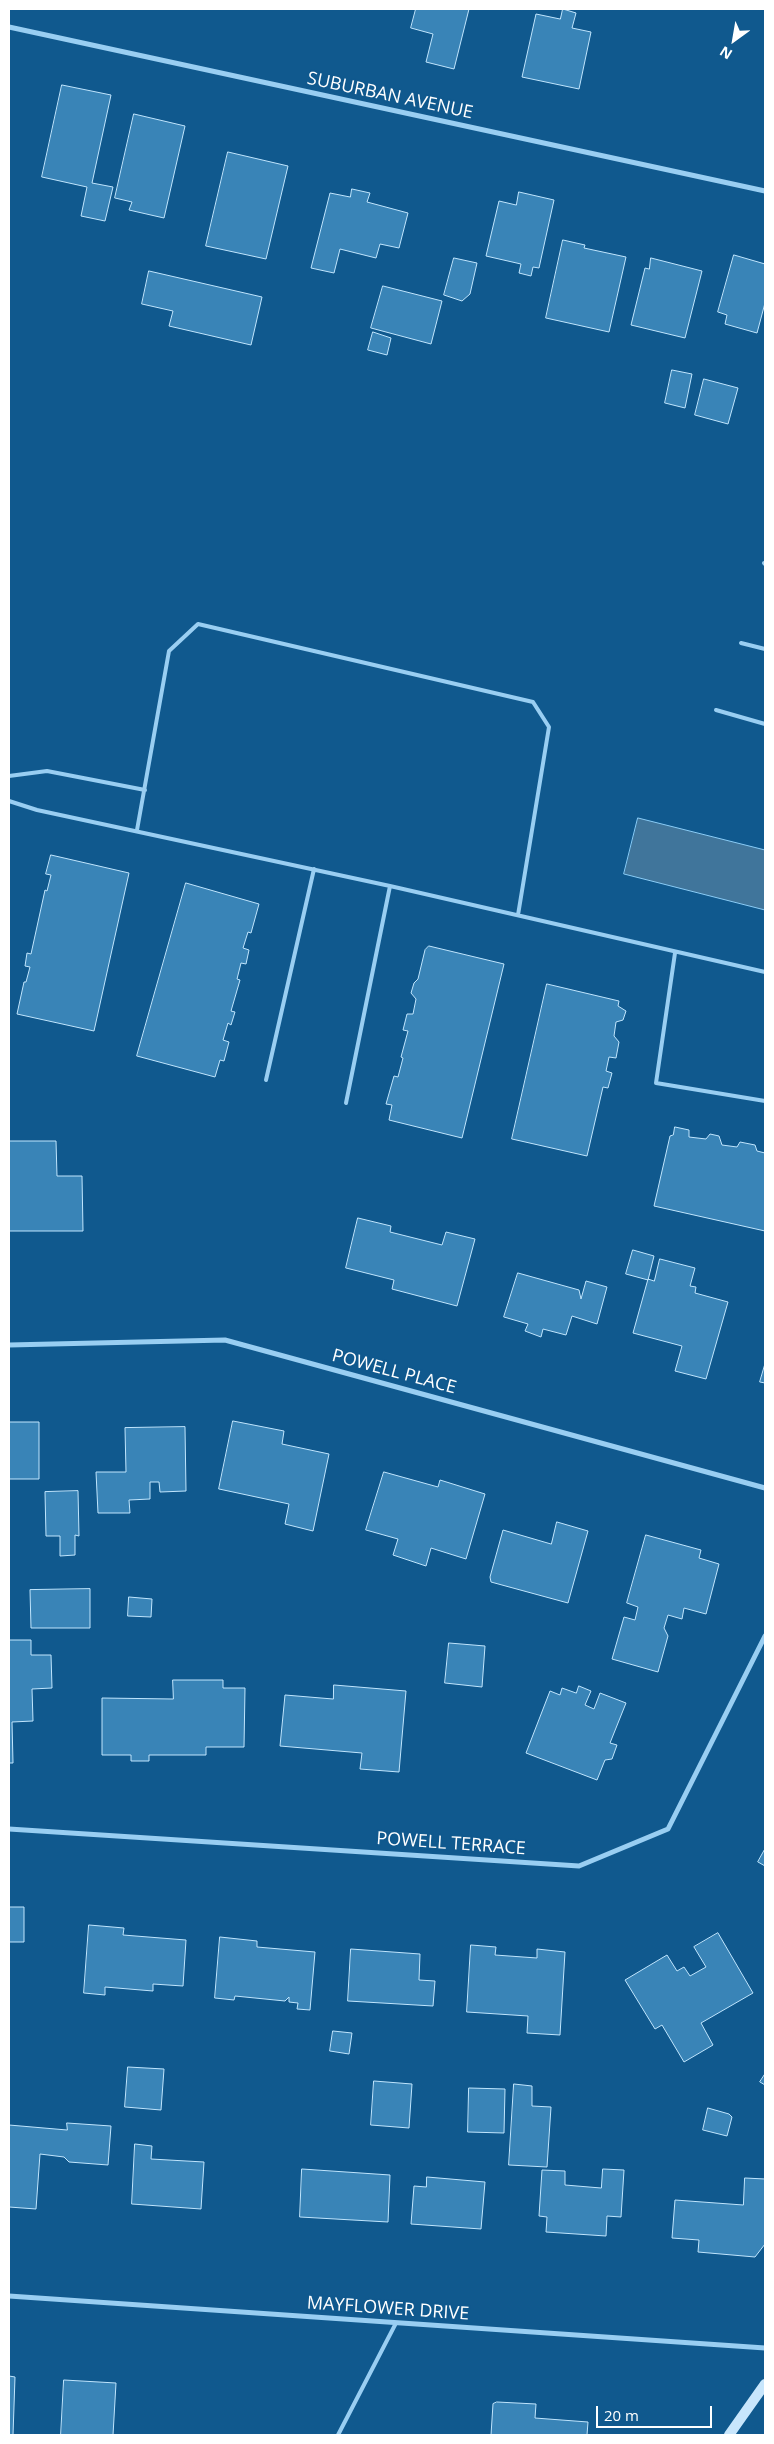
<!DOCTYPE html>
<style>
body{margin:0}
#map{position:relative;width:774px;height:2444px;overflow:hidden;background:#10598e;font-family:"Open Sans",sans-serif}
canvas{display:block}
.frame{position:absolute;inset:0;border:10px solid #fff;pointer-events:none}
.north{position:absolute;left:709px;top:15px;width:50px;height:50px;-webkit-text-stroke:4px #10598e;paint-order:stroke;rotate:212deg;font-size:14px;font-weight:700;line-height:20px;text-align:center;color:#fff}
.north::after{content:'';display:block;margin:auto;width:18px;height:22px;background:#fff;clip-path:polygon(50% 0,100% 100%,50% 72%,0 100%)}
.scale{position:absolute;left:596px;top:2406px;width:116px;height:22px;box-sizing:border-box;border:2px solid #fff;border-top:0;padding-left:6px;font-size:15px;line-height:18px;white-space:nowrap;color:#fff;-webkit-text-stroke:4px #10598e;paint-order:stroke}
</style>
<div id="map">
<canvas width="774" height="2444"></canvas>
<div class="frame"></div>
<div class="north">N</div>
<div class="scale">20 m</div>
</div>
<script>
const g = document.querySelector('canvas').getContext('2d');
g.lineJoin = 'round';
function paint(path, color) { g.fillStyle = color; g.fill(path, 'evenodd'); }
function trace(path, color, width, dash) { g.strokeStyle = color; g.lineWidth = width; g.lineCap = dash ? 'butt' : 'round'; g.setLineDash(dash || []); g.stroke(path); }
function drawText(font, color, halo, rows, align = 'center') {
  g.font = font + ' "Open Sans",sans-serif'; g.lineWidth = 4; g.setLineDash([]); g.textBaseline = 'middle'; g.strokeStyle = halo; g.fillStyle = color; for (const [text, x, y, turn = 0] of rows) {
    g.save(); g.translate(x, y); g.rotate((+turn || 0) * Math.PI / 180); g.textAlign = isNaN(turn) ? turn : align; if (halo) g.strokeText(text, 0, 0); g.fillText(text, 0, 0); g.restore();
  }
}
const water = new Path2D(`
 M638,818L765,850V910L624,874Z`);
paint(water, '#40759b');
trace(water, '#8accf6', 1);
const building = new Path2D(`
 M416,9H469L454,69L426,62L433,34L411,28Z
 M563,9L576,13L572,28L591,32L579,89L522,77L536,14L560,19Z
 M62,85L111,95L92,183L113,187L105,221L81,216L87,187L42,177Z
 M134,114L185,126L164,218L129,210L132,202L115,198Z
 M228,152L288,166L266,259L206,246Z
 M352,189L370,193L367,202L408,213L399,248L380,244L376,258L340,249L334,273L311,268L330,193L350,197Z
 M519,192L554,200L539,268L533,267L531,276L519,273L521,264L486,256L499,201L516,205Z
 M563,240L585,245L584,248L626,257L609,332L546,318Z
 M734,255L765,264V303L757,333L725,324L727,315L718,312Z
 M454,258L477,263L470,294L462,301L444,295Z
 M651,258L702,271L685,338L631,325L645,268L649,269Z
 M149,271L262,297L251,345L169,326L173,311L142,304Z
 M383,286L442,301L431,344L371,328Z
 M373,332L391,338L387,355L368,350Z
 M672,370L692,374L685,408L665,403Z
 M704,379L738,388L728,424L695,415Z
 M51,855L129,873L94,1031L17,1014L24,982H26L30,967L25,966L27,953L31,954L45,890L47,891L51,875L46,874Z
 M186,883L259,904L251,933L248,932L243,948L249,950L246,964L241,963L237,979L240,980L231,1011L235,1012L231,1025L228,1023L223,1040L229,1042L224,1061L220,1060L215,1077L137,1056Z
 M429,946L504,964L462,1138L389,1120L392,1105L386,1104L394,1076L398,1077L403,1058L401,1057L408,1031L403,1030L407,1014H413L416,999L411,993L414,983L418,979L425,950Z
 M547,984L619,1001L618,1006L626,1011L623,1020L616,1022L614,1036L619,1042L616,1058L609,1057L606,1071L612,1073L608,1088L603,1087L587,1156L512,1139Z
 M675,1127L689,1130V1137L706,1139L710,1134L719,1136L722,1145L737,1147L740,1142L755,1145L757,1151L765,1153V1231L654,1206L670,1136L673,1135Z
 M9,1141H56L57,1176H82L83,1231H9Z
 M358,1218L391,1226L390,1232L442,1245L446,1232L475,1239L457,1306L392,1289L394,1280L346,1268Z
 M633,1250L654,1256L648,1280L626,1274Z
 M660,1259L695,1268L690,1286L696,1287L695,1293L728,1302L706,1379L675,1371L682,1346L633,1333L648,1279L654,1281Z
 M518,1273L579,1290L581,1299L586,1281L607,1287L597,1324L572,1316L566,1335L543,1329L541,1337L525,1331L528,1324L504,1317Z
 M765,1364V1383L760,1382Z
 M233,1421L284,1431L282,1444L329,1454L313,1531L285,1524L289,1504L219,1489Z
 M9,1422H39V1479H9Z
 M185,1427L186,1491L160,1492L159,1482H150V1499L129,1500L130,1513H98L96,1472H126L125,1428Z
 M384,1472L438,1487L440,1480L485,1494L466,1559L431,1548L426,1566L393,1555L398,1539L366,1530Z
 M78,1491L79,1536L75,1535V1555L60,1556V1536H46L45,1492Z
 M557,1522L588,1531L568,1603L491,1582L490,1577L503,1530L551,1544Z
 M646,1535L701,1550L699,1558L719,1564L706,1614L684,1608L682,1619L668,1615L664,1628L668,1636L658,1672L612,1659L624,1617L635,1620L638,1607L627,1603Z
 M90,1589V1628H31L30,1590Z
 M129,1597L152,1599L151,1617L128,1616Z
 M9,1640H31V1655H51L52,1688L32,1689L33,1721L12,1722L13,1763H9Z
 M449,1643L485,1646L482,1687L445,1683Z
 M173,1680H223V1688H245L244,1747H206V1755H149V1761H131V1755H102V1698L173,1699Z
 M334,1685L406,1691L399,1772L360,1769L362,1753L280,1746L285,1695L333,1699Z
 M579,1686L591,1691L585,1705L594,1709L600,1693L626,1703L610,1743L617,1745L612,1759L605,1760L597,1780L526,1753L550,1691L560,1695L562,1688L576,1693Z
 M765,1849V1866L758,1862Z
 M9,1907H24V1942H9V1970Z
 M89,1925L124,1928L123,1935L186,1940L183,1986L153,1984V1991L105,1987V1995L84,1993Z
 M718,1933L753,1993L701,2023L713,2045L684,2062L662,2025L655,2029L625,1980L667,1955L677,1971L684,1967L690,1976L706,1967L694,1947Z
 M220,1937L257,1941V1947L315,1952L310,2010L297,2009L298,2003L289,2002V1997L285,2001L235,1996L234,2000L215,1998Z
 M471,1945L496,1947L495,1955L537,1958V1949L565,1952L560,2035L527,2033L528,2016L467,2012Z
 M351,1949L420,1954L419,1980L435,1981L433,2006L348,2001Z
 M333,2031L352,2033L349,2054L330,2051Z
 M128,2067L164,2069L161,2110L125,2107Z
 M765,2074V2085L760,2082Z
 M374,2081L412,2084L409,2128L371,2125Z
 M514,2084L532,2086V2106L551,2107L547,2167L509,2165Z
 M469,2088L505,2089L504,2133L468,2132Z
 M708,2108L729,2114L732,2117L727,2136L703,2130Z
 M67,2123L111,2126L108,2165L69,2162L64,2157L40,2154L36,2209L9,2207V2125L67,2130Z
 M135,2144L152,2146L151,2159L204,2162L201,2209L132,2204Z
 M302,2169L390,2175L388,2222L300,2217Z
 M603,2169L624,2170L621,2217L607,2216L606,2236L546,2232L547,2217L539,2216L542,2170L565,2171V2185L601,2188Z
 M427,2177L485,2182L481,2229L411,2224L414,2186L426,2187Z
 M745,2178L765,2179V2244L755,2257L698,2252L699,2240L672,2238L675,2200L743,2205Z
 M9,2376L15,2377L13,2435H9Z
 M64,2380L116,2383L113,2435H61Z
 M497,2402L536,2404L535,2418L588,2422L587,2435H491L493,2404Z`);
paint(building, '#3984b7');
trace(building, '#c0e5fd', 1);
trace(new Path2D(`
 M764,563L765,564
 M741,643L765,649
 M716,710L765,724
 M9,776L47,771L145,790
 M9,801L37,810L390,886L765,972
 M137,830L169,651L198,624L533,702L549,727L518,915
 M675,953L656,1083L765,1101
 M266,1080L314,869
 M346,1103L390,886
 M338,2435L396,2323`), '#99cef2', 4);
trace(new Path2D(`
 M9,27L765,191
 M9,1345L225,1340L765,1488
 M9,1829L579,1866L668,1829L765,1636
 M9,2296L765,2348`), '#99cef2', 5);
trace(new Path2D(`
 M729,2435L765,2384`), '#c8e6fc', 10);
drawText('18px', '#fff', '#10598e', [
 ["SUBURBAN AVENUE",390,96,12],
 ["POWELL PLACE",394,1372,15],
 ["POWELL TERRACE",451,1844,4],
 ["MAYFLOWER DRIVE",388,2309,4]
]);
</script>
